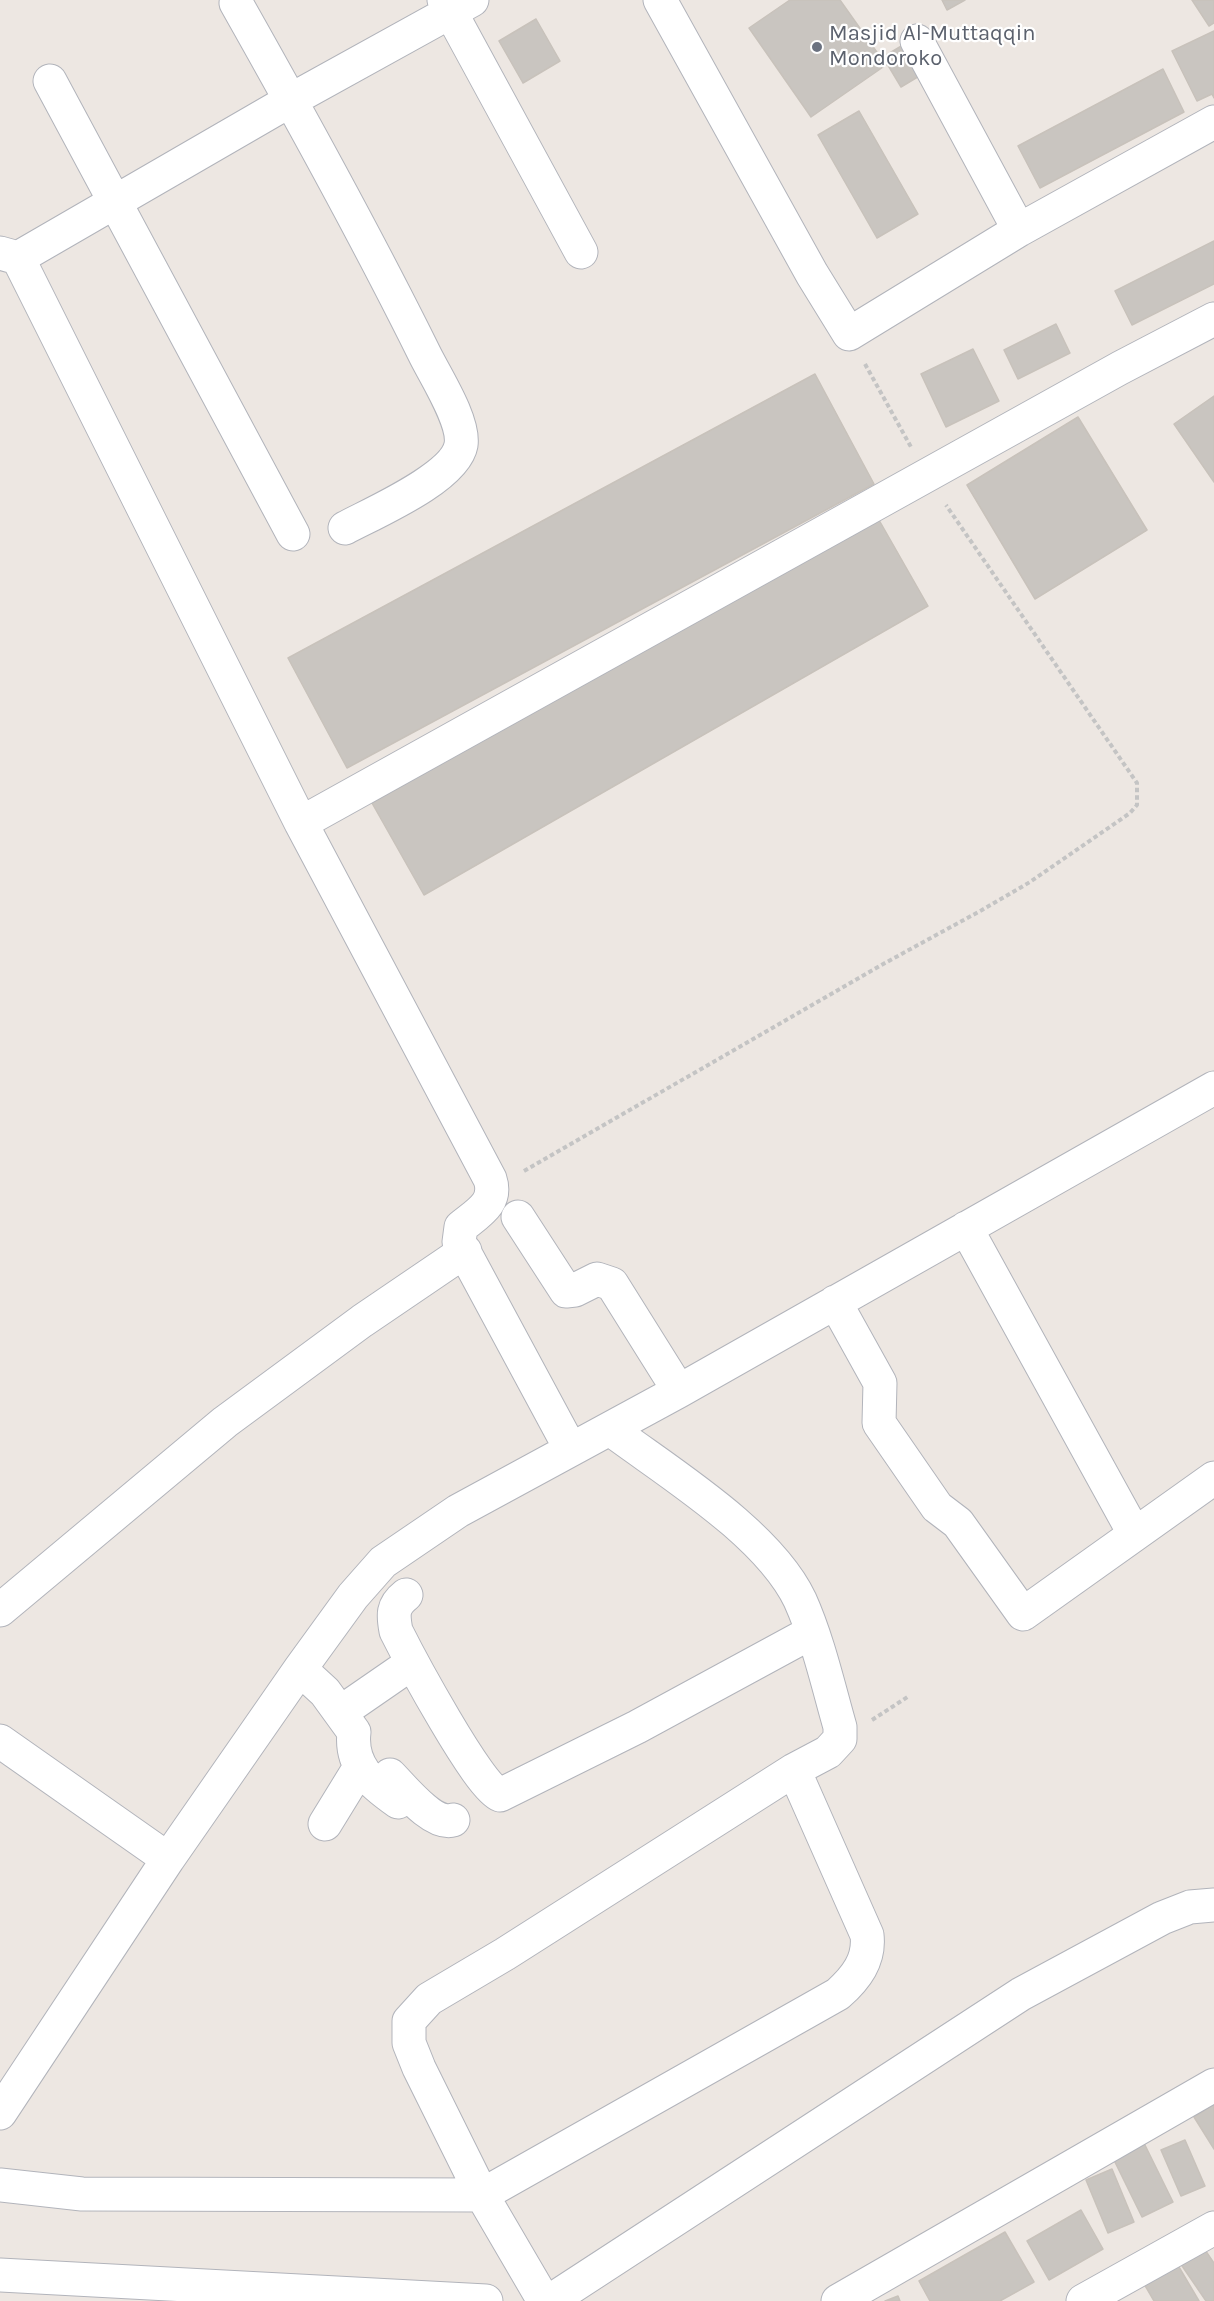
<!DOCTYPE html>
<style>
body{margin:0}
canvas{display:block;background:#ede7e2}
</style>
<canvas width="1214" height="2301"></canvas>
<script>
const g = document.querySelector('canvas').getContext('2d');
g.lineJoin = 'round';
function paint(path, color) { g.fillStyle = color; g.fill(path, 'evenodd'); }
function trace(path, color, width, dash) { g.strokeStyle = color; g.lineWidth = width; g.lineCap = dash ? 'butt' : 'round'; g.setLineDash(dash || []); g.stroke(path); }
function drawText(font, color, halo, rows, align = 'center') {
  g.font = font + ' Karla,sans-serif'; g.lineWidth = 4.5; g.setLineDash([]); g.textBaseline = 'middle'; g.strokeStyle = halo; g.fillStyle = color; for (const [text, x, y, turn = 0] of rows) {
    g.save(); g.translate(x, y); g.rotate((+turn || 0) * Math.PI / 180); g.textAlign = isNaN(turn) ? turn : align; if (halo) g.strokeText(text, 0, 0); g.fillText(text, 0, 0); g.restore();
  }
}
const building = new Path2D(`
 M790,0H840L886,65L811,117L749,28Z
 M942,0H965L947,10Z
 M1192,0H1214V23L1209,26Z
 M536,19L560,61L523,83L499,41Z
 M1214,31V98L1212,94L1197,101L1172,51Z
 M908,42L926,72L901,87L883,57Z
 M1163,69L1184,112L1040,188L1018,146Z
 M859,111L918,214L877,238L818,135Z
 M1214,241V284L1132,325L1115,291Z
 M1056,324L1070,353L1018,379L1004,350Z
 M973,349L999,401L946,427L921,374Z
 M815,374L874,484L347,768L288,658Z
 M1214,396V482L1174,424Z
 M1078,417L1147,530L1035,599L967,485Z
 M875,513L928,606L424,895L372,803Z
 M1214,2104V2149L1194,2117Z
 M1142,2139L1173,2202L1142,2217L1111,2154Z
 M1185,2140L1205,2186L1181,2196L1161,2150Z
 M1112,2169L1134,2222L1108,2233L1086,2180Z
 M1081,2210L1103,2249L1049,2280L1027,2241Z
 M1005,2232L1034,2282L1000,2301H930L919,2281Z
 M1201,2244L1214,2263V2301H1206L1178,2260Z
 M1176,2262L1199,2301H1154L1143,2282Z
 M898,2296L900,2301H885Z`);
paint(building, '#c9c5c0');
trace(building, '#c8c2bb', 1.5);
const minor = new Path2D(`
 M444,0L581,252
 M660,0L812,274L849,334L1019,230L1214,122
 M236,3C301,118 365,234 424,353C434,374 465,421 461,445C455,478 373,513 345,528
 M917,41L1019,230
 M50,81L293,534
 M0,253L18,258L291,100L472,0
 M18,258L301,823L490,1179C498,1203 478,1213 461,1227L459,1242L570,1448
 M301,823L1120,368L1214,319
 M518,1217L566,1291L575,1290L597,1279L612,1284L679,1391
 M966,1228L1134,1533
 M835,1302L880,1383L879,1423L937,1507L958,1523L1023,1614L1214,1478
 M406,1595C392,1606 393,1615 396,1631C409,1657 479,1788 500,1795L637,1727L812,1632
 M0,1610L225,1422L362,1321L465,1251
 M300,1669L325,1692L354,1732C350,1766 371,1783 398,1802
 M341,1712L412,1663
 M0,1741L168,1859
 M390,1775C404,1789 433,1826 453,1820
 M325,1824L360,1767
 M0,2113L168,1859L300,1669L353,1596L383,1562L458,1511L679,1391L1214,1088
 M0,2185L82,2194L482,2195L838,1994C856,1978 870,1960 867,1935L794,1770
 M0,2275L486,2301
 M544,2301L482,2195L419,2068L409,2043V2021L429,1999L505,1954L794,1770L828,1752L840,1739V1727C828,1685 818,1640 800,1600C768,1533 669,1473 610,1429
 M550,2301L1021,1994L1162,1918L1190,1907L1214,1905
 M838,2301L1214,2085`);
const tertiary = new Path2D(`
 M1083,2301L1214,2228`);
trace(minor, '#b2b4bb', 35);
trace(tertiary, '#b2b4bb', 35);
trace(new Path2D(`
 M865,364L911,447
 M524,1171L885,963L982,910L1030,882L1130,813L1137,805V783L946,505
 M872,1720L909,1696`), '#c4c4c4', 4, [4.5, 3]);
trace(minor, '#fff', 33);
trace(tertiary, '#fff', 33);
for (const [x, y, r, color] of [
 [817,47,6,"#6b7280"]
]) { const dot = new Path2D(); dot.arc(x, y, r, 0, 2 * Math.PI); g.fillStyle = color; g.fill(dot); trace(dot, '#fff', 2); }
drawText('22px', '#5b616d', '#fff', [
 ["Masjid Al-Muttaqqin",829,34],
 ["Mondoroko",829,59]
], 'left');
</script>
